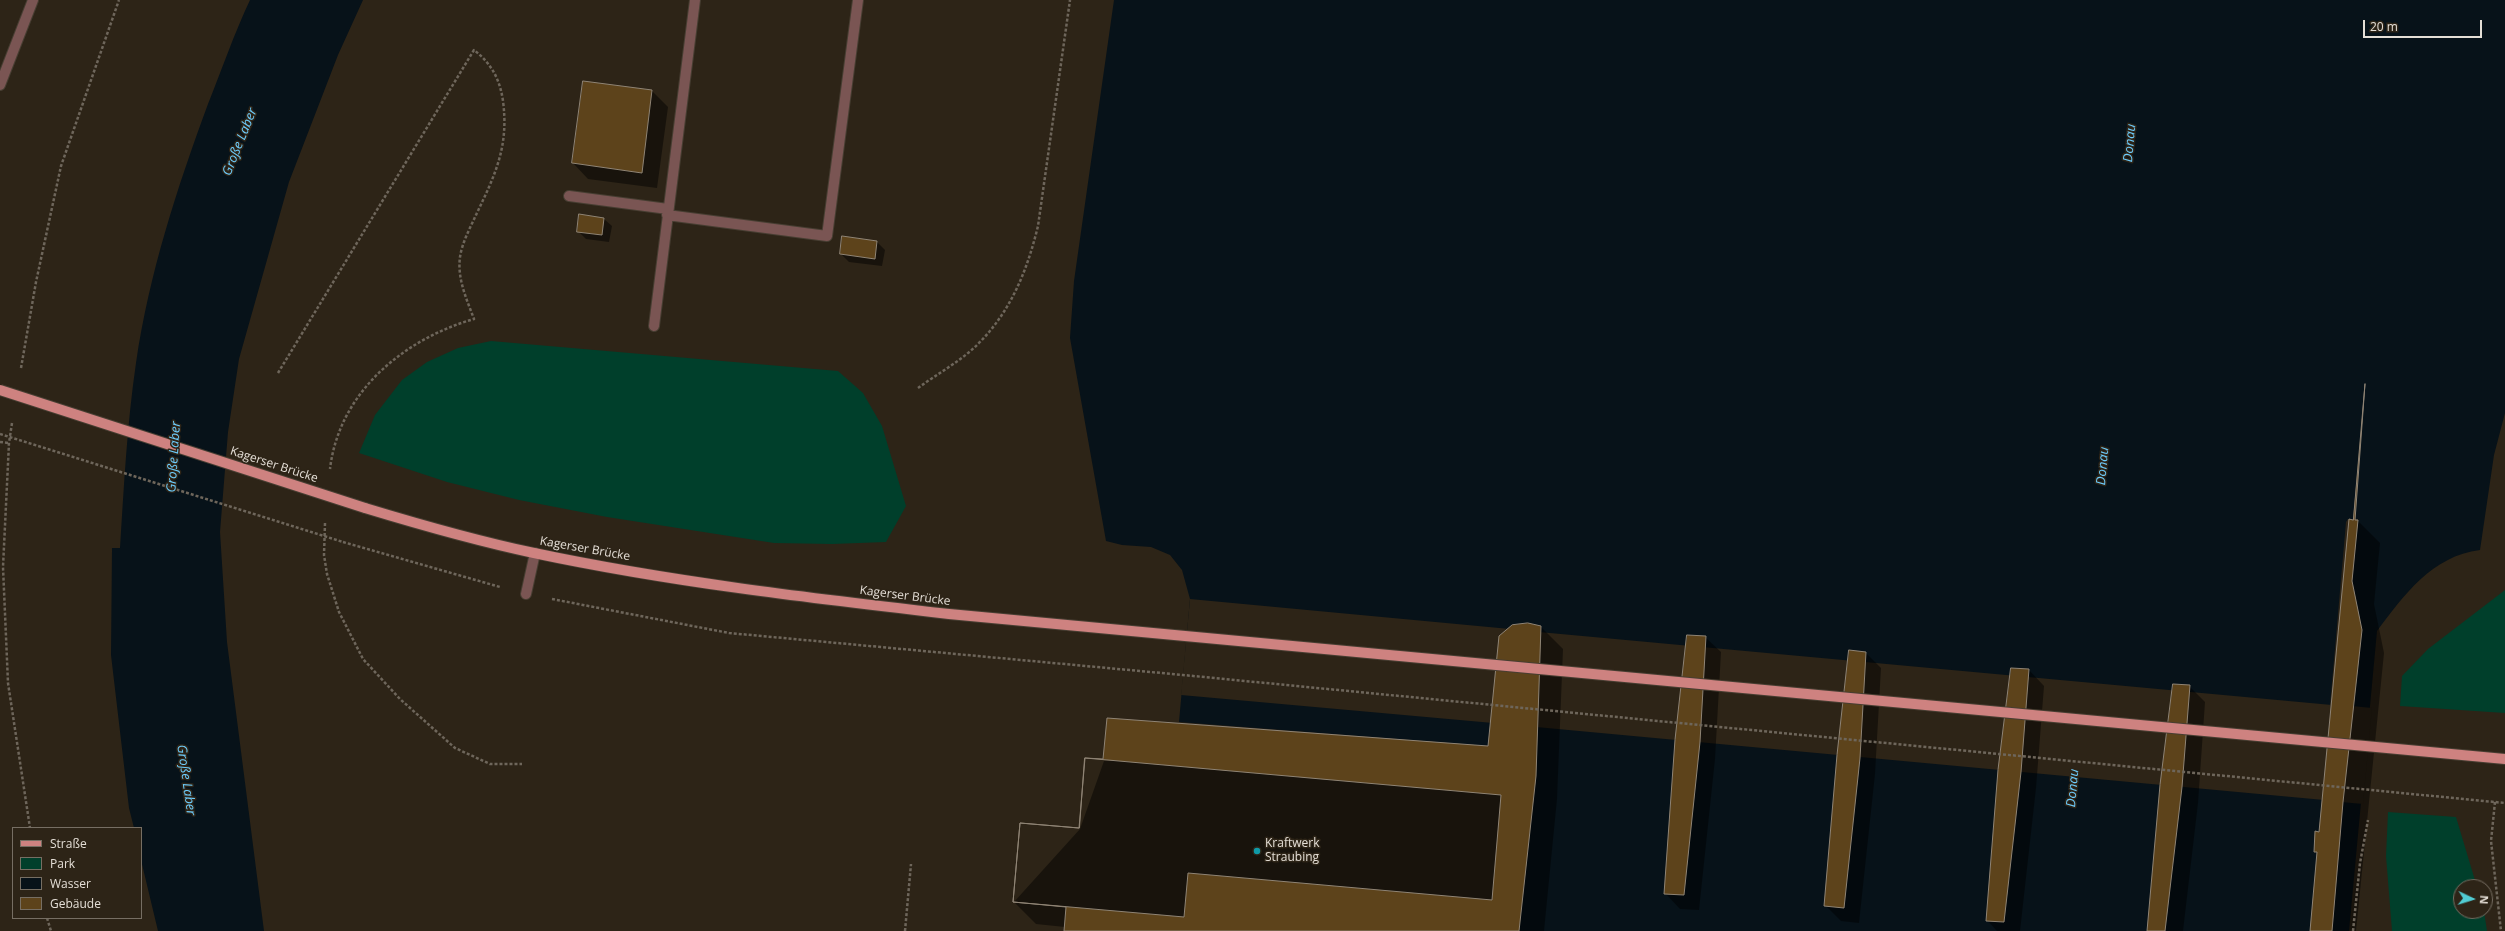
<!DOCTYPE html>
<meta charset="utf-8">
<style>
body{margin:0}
#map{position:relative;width:2505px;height:931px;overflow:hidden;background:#2d2417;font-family:"Open Sans",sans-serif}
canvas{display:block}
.legend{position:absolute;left:12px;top:827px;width:130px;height:92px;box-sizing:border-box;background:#2d2417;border:1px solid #766e63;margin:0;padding:5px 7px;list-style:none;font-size:12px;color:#e4ded6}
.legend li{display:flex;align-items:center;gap:8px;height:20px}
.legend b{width:20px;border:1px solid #766e63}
.north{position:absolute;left:2453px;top:879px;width:40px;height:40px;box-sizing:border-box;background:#2d2417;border:1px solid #766e63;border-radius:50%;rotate:94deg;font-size:11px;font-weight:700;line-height:16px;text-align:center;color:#e4ded6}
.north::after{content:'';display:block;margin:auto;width:14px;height:18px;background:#51ccd3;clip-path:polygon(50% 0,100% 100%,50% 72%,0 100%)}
.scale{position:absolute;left:2363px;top:20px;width:119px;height:18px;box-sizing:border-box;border:2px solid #e4ded6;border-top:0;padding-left:5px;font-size:12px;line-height:14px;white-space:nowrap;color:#e4ded6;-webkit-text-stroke:3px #2d2417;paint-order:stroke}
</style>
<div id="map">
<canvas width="2505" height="931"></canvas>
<ul class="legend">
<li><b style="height:5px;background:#ce8280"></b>Straße</li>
<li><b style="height:11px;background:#003f2b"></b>Park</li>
<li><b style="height:11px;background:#071219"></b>Wasser</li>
<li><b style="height:11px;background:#5d431b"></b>Gebäude</li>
</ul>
<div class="north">N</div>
<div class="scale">20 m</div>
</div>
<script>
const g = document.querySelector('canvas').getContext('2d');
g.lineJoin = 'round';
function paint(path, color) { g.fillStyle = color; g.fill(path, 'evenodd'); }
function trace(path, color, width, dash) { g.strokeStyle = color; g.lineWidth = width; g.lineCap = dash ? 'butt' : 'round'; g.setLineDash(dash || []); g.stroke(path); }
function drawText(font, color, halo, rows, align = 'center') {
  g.font = font + ' "Open Sans",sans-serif'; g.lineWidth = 3; g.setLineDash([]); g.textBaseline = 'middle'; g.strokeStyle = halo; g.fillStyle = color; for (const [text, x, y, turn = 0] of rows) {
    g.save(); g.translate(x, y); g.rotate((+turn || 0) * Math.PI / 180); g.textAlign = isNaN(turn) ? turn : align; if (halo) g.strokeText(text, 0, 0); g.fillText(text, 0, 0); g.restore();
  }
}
paint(new Path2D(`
 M491,341L838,371L863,393L882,426L906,506L886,542L832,544L774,543L607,517L519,500L447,482L359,453L375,415L402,380L427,362L458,348Z
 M2505,590V713L2400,706L2402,676L2428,649Z
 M2388,812L2456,817L2477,887H2461V911H2484L2487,931H2392L2386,856Z`), '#003f2b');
paint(new Path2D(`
 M250,0H363L338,55L289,182L239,359L228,432L220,532L227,642L264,931H158L141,860V828H134L129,808L111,655L112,548H120C124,486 127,424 136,363C149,274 177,188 208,104C222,69 234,34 250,0Z
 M1114,0H2505V413L2494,455L2480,550C2432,556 2404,595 2377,631L2349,931H2332L2343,802L2362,630L2352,581L2358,519H2348L2346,522L2319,832H2315L2314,852H2317L2310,931H1519L1538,728L1541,626L1520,624L1504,630L1488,746L1179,722L1190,599L1182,570L1170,555L1151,547L1122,545L1106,541L1070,338L1074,281Z`), '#071219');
paint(new Path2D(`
 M1190,599L1510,629L1493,723L1181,695Z
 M1539,632L2332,705L2324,800L1536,727Z
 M2352,706L2372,708L2363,804L2341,802Z`), '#2d2417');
paint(new Path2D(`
 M584,82L652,91L668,107L657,188L588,179L573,163Z
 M604,219L612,226L609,242L586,239L578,231Z
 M877,242L885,250L882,266L849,262L841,254Z
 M2358,521L2380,543L2374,604L2384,653L2356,931H2311L2318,855L2315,852L2320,833Z
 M1541,627L1563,649L1557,799L1544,931H1065V927L1036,924L1014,902L1080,829L1104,761L1489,747Z
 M1705,637L1721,652L1715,759L1699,910L1680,909L1665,893Z
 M1866,653L1881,668L1875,774L1859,923L1841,921L1825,905Z
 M2029,670L2044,686L2036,788L2020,931H1997L1987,920Z
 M2189,686L2205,702L2198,803L2183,931H2148Z`), '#0007');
const building = new Path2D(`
 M583,81L652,90L642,173L572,163Z
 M579,214L604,218L602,235L577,232Z
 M842,236L877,241L875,259L840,254Z
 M2365,384L2355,520H2358L2352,581L2362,630L2343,802L2332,931H2310L2317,852H2314L2315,831L2319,832L2349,519L2353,520Z
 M1528,623L1541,626L1536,776L1519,931H1064L1066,907L1013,902L1020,823L1079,828L1085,758L1103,759L1107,718L1488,746L1499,636L1512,625Z
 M1687,635L1706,636L1700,742L1684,895L1664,894L1675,740Z
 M1849,650L1866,652L1860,758L1844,908L1824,906L1837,755Z
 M2011,668L2029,669L2021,772L2004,922L1986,921L1998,770Z
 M2173,684L2190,685L2182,787L2165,931H2147L2160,785Z
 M1085,758L1501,795L1492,900L1188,873L1184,917L1013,902L1020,823L1079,828Z`);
paint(building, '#5d431b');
trace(building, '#8f8475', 1);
const minor = new Path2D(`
 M0,85L33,0
 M569,196L668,209
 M667,215L827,236L858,0
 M654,326L695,0
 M526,594L535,553`);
const major = new Path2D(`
 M365,508C421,525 477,541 534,553C671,582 810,598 949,614L2505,759`);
trace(minor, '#473e32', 12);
trace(major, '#473e32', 12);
trace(new Path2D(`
 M21,368L36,282L61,166L119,0
 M278,373L474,50C492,64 500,80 503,101C509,147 495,175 476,215C470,228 462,243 460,257C457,279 467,300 474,319C404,339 339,392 330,469
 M918,388C937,374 961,361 978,344C1011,311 1027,271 1038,226L1070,0
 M12,423L9,443L3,567L8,683L30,828
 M0,442L9,443
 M325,523L324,555L327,574L339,612L363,659L400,699L455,748L490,764H522
 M343,542L500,587
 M552,599L729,633L1183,675L2505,803
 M2495,802L2491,841L2501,931
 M47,918L51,931
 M905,931L911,864
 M2353,931L2360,863L2368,820`), '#6e665b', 2.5, [3, 2]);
trace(minor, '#7a5553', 10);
trace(major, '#ce8280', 10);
const majorBridge = new Path2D(`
 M0,390L365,508`);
trace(majorBridge, '#473e32', 12, []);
trace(new Path2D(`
 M0,434L343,542`), '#6e665b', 2.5, [3, 2]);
trace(majorBridge, '#ce8280', 10);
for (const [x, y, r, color] of [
 [1257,851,4,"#0f9aa8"]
]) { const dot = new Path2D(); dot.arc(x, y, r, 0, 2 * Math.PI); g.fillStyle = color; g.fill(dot); trace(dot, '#2d2417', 1.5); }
drawText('12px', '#e4ded6', '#2d2417', [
 ["Kagerser Brücke",274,465,18],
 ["Kagerser Brücke",585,549,10],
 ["Kagerser Brücke",905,596,7]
]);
drawText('12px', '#e4ded6', '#2d2417', [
 ["Kraftwerk",1265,844],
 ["Straubing",1265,858]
], 'left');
drawText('italic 13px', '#6dccfc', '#2d2417', [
 ["Große Laber",240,142,-68],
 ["Donau",2130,143,-85],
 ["Große Laber",174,457,-86],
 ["Donau",2103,466,-85],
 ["Große Laber",186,780,82],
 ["Donau",2073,788,-85]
]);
</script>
